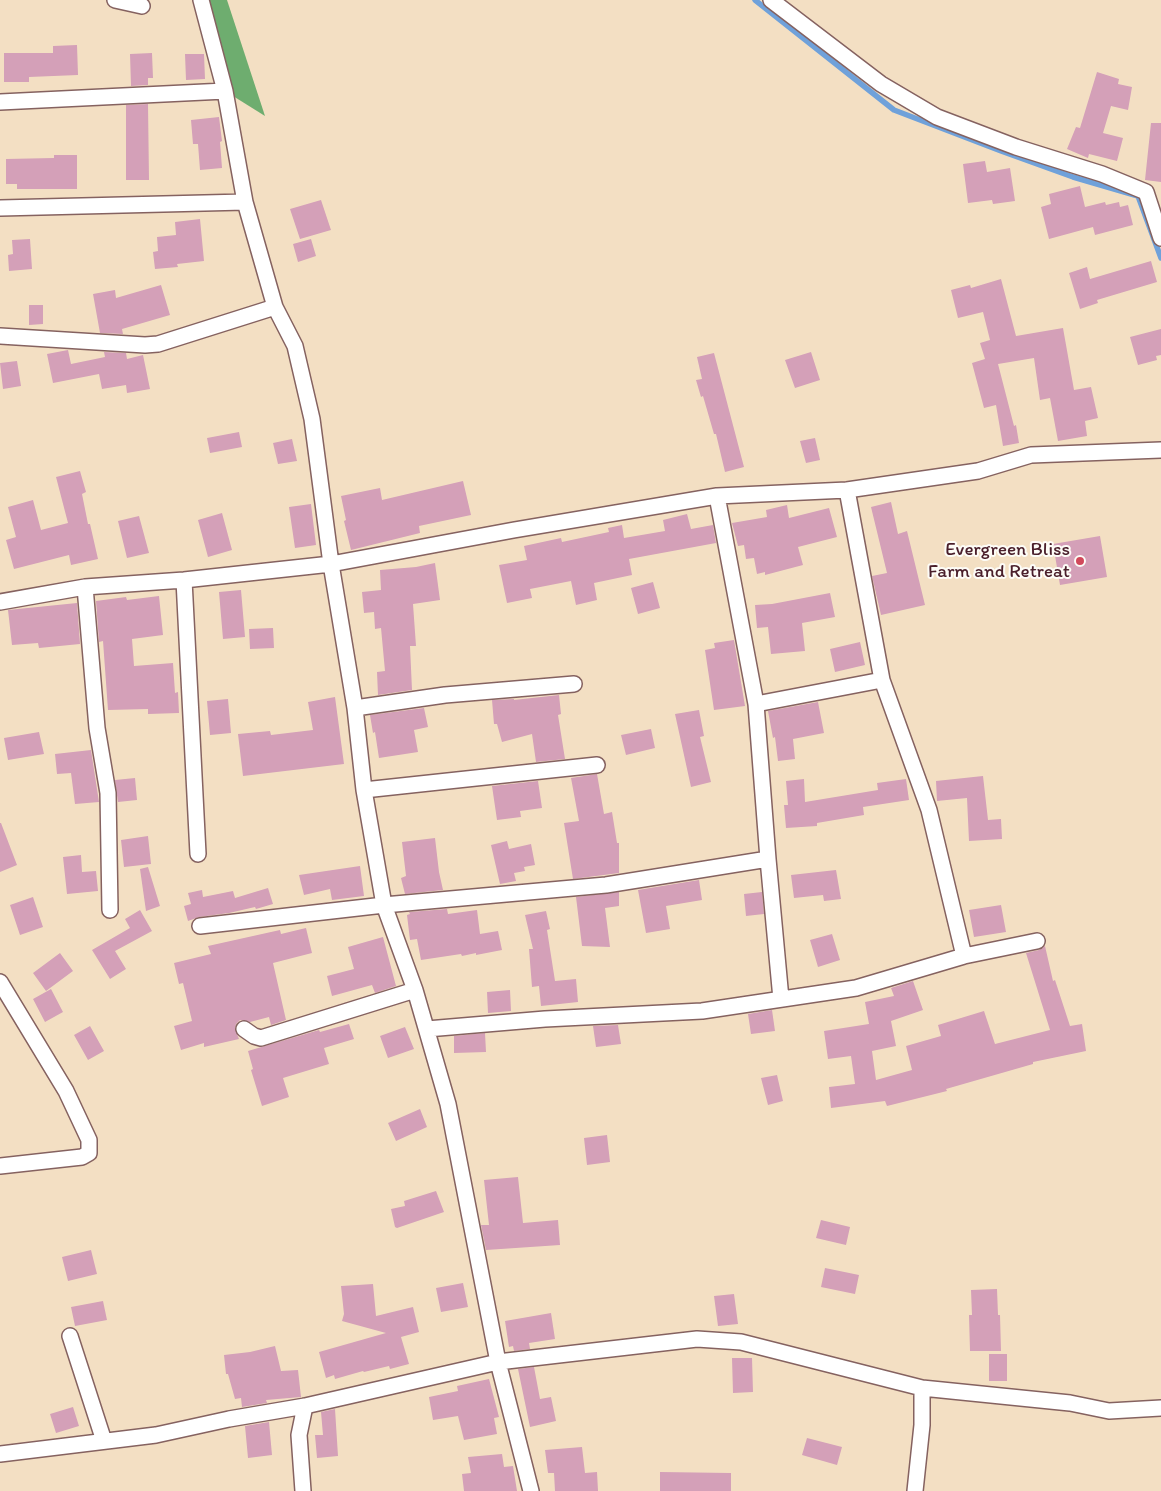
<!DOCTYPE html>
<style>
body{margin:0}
canvas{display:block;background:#f3dfc3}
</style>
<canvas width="1161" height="1491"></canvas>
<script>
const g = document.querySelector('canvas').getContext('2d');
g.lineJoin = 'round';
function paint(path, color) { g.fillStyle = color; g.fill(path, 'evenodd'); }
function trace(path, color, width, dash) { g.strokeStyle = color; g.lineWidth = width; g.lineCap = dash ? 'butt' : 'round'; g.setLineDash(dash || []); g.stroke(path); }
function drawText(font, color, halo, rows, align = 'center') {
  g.font = font + ' Itim,sans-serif'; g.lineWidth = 4; g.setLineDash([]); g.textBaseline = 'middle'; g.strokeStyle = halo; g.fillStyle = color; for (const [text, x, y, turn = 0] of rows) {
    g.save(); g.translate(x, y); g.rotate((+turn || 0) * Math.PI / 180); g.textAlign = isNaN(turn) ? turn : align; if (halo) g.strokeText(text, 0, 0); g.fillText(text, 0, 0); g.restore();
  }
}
paint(new Path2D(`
 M201,0H227L265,116L225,91Z`), '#6ead6f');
trace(new Path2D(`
 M755,0L894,110L1001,151L1073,177L1138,196L1161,258`), '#6fa1da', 5.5);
paint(new Path2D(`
 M77,45L78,75L29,77V82H4V53H53V46Z
 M152,53L153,78H148V85L131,86L130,54Z
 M185,54H204L205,79L186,80Z
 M1097,72L1119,79L1118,84L1132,87L1128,110L1111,106L1103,133L1123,138L1117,161L1089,154L1088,158L1067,149L1076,127L1080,128Z
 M148,104L149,180H126V105Z
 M219,117L222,141L220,142L222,168L200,170L198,144H193L191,120Z
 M1151,123H1161V182L1145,180Z
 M54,155H77V189H17V184H6V159L54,158Z
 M985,161L987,172L1010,168L1015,201L993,204L992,200L968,203L963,164Z
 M1080,186L1085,207L1105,202L1106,205L1119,202L1120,207L1128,205L1133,225L1095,235L1093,227L1049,239L1041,207L1051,204L1049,194Z
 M321,200L331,230L300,239L290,209Z
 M200,219L204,261L177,264L178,267L155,269L153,252L158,251L157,237L176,235L175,222Z
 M30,239L32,269L9,271L8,255L13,254L12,240Z
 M311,239L316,256L298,262L293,244Z
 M1151,261L1157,282L1097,300L1098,303L1080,309L1069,273L1087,267L1090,279Z
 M1001,279L1016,336L1063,328L1074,390L1091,387L1098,418L1085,421L1087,436L1058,441L1050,398L1040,400L1034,358L998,364L1014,426L1016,425L1019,443L1003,446L996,405L984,408L972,363L985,359L980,343L990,340L983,312L958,318L951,290L970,285L971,288Z
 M161,285L170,315L122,329L123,334L100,333L93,294L115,290L116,298Z
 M29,305H43V324L29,325Z
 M1161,329V355L1156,356L1157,360L1138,365L1130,337Z
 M68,350L71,364L105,357L104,352L126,353L127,359L143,355L150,389L127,393L126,385L102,389L99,374L53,383L47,354Z
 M811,352L820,380L795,388L785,360Z
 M714,353L744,467L725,472L716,434H714L703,396L701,397L696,380L702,379L697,357Z
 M17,361L21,386L3,389L0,363Z
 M239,432L242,447L210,453L207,438Z
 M815,438L820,460L806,463L800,441Z
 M292,439L297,461L278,464L273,443Z
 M80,471L86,492L82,494L88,524H90L98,559L71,565L69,555L14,569L6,540L16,537L8,507L33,500L41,530L68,523L56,477Z
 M463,481L471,515L419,526L420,533L351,550L344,521L346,520L341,496L380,488L382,500Z
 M891,502L898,534L907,531L925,605L881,615L872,576L887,573L871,507Z
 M311,504L316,545L295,548L289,507Z
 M787,505L789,518L829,508L837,537L798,547L803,565L765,575V572L757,574L754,558L746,559L744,545L738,546L732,523L767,517L766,510Z
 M222,513L232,550L208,557L198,520Z
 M687,514L691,529L713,525L716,543L629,559L632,575L594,583L597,600L576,605L571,581L530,589L532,598L507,603L499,565L527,560L524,546L561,538L562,542L609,532L608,528L622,525L624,538L665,531L663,520Z
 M139,516L149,553L127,558L118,521Z
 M1100,536L1107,577L1060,585L1053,544Z
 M435,563L440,600L413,604L416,646H410L412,690L378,695L377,672L385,671L381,628L375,629L374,612L364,613L362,592L381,590L380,570L416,567Z
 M653,582L660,608L638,614L631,588Z
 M241,590L245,637L223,639L219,592Z
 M830,593L835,617L802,623L805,651L771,654L768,627L757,628L755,605L772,604Z
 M159,596L163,635L132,639L134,666L173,663L175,693L178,692L179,713L148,714V709L108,710L103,641L99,642L96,601L126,597L127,600Z
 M77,603L80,644L39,648L38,643L12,645L8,610Z
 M273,628L274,648L250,649L249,629Z
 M734,640L745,706L714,710L705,650L715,648L714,643Z
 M860,642L865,665L835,672L830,649Z
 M559,695L561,714L558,715L565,759L536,762L532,734L502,742L497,724H494L492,700L514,699V700Z
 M335,697L344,764L243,776L238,734L270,731L271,735L313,730L308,702Z
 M228,699L231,733L210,735L207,701Z
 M818,702L824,733L793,739L795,759L778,761L775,737L773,738L768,711Z
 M424,708L428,727L414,730L418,752L379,758L375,732L373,733L370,715Z
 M699,710L704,736L700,737L711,782L691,787L675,714Z
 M651,729L655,748L626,755L621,735Z
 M39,732L44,754L8,760L4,738Z
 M91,750L99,802L75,804L71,773L57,774L55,754Z
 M597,774L604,814L612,812L617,843H619V873L573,879L564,823L579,821L571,778Z
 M983,776L988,820L1001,819L1002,839L969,841L967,798L937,801L936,781Z
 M135,778L137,800L118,802L115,780Z
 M804,779L805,802L878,790L877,783L906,779L909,800L863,807L864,815L817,823V826L786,828L784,805H788L786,781Z
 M538,781L542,808L520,811L521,817L497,820L492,786Z
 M0,823H1L17,865L0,872Z
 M148,836L151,864L124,867L121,840Z
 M435,838L439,872L443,890L405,894L401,878L406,876L402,842Z
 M507,841L509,849L531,844L535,865L524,867L525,871L514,873L516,881L500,884L491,845Z
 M81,855L82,872L96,871L98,891L67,894L63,857Z
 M360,866L364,896L332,900L330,889L304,895L299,875Z
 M148,867L160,906L146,911L140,869Z
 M836,870L841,899L824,901L823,895L794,898L791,875Z
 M699,880L702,900L666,906L670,929L646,933L638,890Z
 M268,888L273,904L256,909L255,907L229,913L199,917L188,921L184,906L191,904L188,893L202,890L203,897L233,891L235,898Z
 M619,892V906L605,908L610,947L582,946L576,897Z
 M762,892L764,914L746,916L744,894Z
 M33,897L43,927L20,935L10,905Z
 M1001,905L1006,932L974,937L969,910Z
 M447,909L448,914L477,910L480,934L498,931L502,950L476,955V953L462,956L461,954L421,960L417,939L410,940L407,915L410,914L409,912Z
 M140,910L152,931L115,951L126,969L110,979L92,950L130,928L125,919Z
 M546,911L550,929L547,930L555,981L576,979L578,1002L541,1006L539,986L532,987L529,949H533L525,915Z
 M306,928L312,953L273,963L286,1020L271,1025L269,1017L250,1022L240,1020L236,1024L235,1029L239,1039L204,1047V1043L181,1050L174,1026L192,1021L183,983L179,984L174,963L211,954L208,946L280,930L281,934Z
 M832,934L840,960L818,967L810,940Z
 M383,937L396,986L375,993L372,985L332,996L327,976L354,969L348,947Z
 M1045,946L1053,981L1055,980L1070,1026L1082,1024L1086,1051L1033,1062V1064L946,1089L947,1091L887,1106L885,1101L831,1108L829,1087L855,1084L851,1056L828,1059L824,1031L869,1024L865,1002L894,996L891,988L913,981L923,1010L891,1021L896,1046L872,1051L876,1080L912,1070L906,1046L941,1036L938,1025L984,1011L995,1044L1050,1030L1026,953L1039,950Z
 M60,953L73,971L46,991L33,973Z
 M51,989L63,1012L45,1022L33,999Z
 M510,990L511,1011L488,1013L487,992Z
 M772,1010L775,1031L751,1034L748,1014Z
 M349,1024L354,1039L324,1048L329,1064L283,1078L289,1097L262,1106L251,1070L253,1069L248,1051L319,1030L320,1032Z
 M618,1025L621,1044L596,1047L593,1026Z
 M90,1026L104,1051L88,1060L74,1035Z
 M405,1027L414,1049L388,1058L380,1036Z
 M485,1033L486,1052L454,1053V1036Z
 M777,1075L783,1101L768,1105L761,1078Z
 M420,1109L427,1127L396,1141L388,1123Z
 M607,1135L610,1162L587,1165L584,1138Z
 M518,1177L523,1223L558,1220L560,1245L486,1250L481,1225H489L484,1180Z
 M436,1191L444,1212L397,1228L395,1227L391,1209L405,1206L404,1201Z
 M821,1220L850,1227L846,1245L816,1238Z
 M91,1250L97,1274L68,1281L62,1257Z
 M825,1268L859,1275L855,1294L821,1287Z
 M463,1283L468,1307L441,1312L436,1288Z
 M373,1284L376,1316L413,1307L419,1332L401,1337L409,1364L390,1369L389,1366L364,1372L363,1371L335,1379L334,1375L326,1378L319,1352L386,1333L342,1321L344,1314L341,1286Z
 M997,1289L998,1315H1000L1001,1351H970L969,1315H972L971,1290Z
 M734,1294L738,1324L718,1326L714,1296Z
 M103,1301L107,1320L75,1326L71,1307Z
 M551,1313L555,1339L529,1343L530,1349L514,1351L513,1346L509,1347L505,1321Z
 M275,1346L281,1371L298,1370L301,1397L266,1400L267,1403L242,1407L241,1398L235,1399L228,1374H226L224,1355L250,1352Z
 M989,1354H1007V1381H989Z
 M732,1358H752L753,1392L733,1393Z
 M534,1367L540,1399L551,1397L556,1421L530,1427L518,1369Z
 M489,1379L499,1417L494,1418L497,1434L464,1440L458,1416L433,1420L429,1397L458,1391L457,1386Z
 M73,1407L79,1426L56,1433L50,1414Z
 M335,1409L338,1456L317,1458L315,1435H323L321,1412Z
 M269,1422L272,1455L248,1458L245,1426Z
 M807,1438L842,1447L837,1465L802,1455Z
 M582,1447L585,1473L597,1472L598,1491H555L554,1473H548L545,1450Z
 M502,1454L504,1467L513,1466L517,1491H464L462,1474L471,1473L468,1457Z
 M660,1472L731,1473V1491H660Z`), '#d4a0b8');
const minor = new Path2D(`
 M115,0L142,6
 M201,0L225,91L245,202L275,307L295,346L312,419L331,564L355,708L364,790L384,905L415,990L448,1104L498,1362L531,1491
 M771,0L881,84L937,117L1016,147L1102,174L1146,192L1161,238
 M0,102L225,91
 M0,208L245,202
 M0,336L145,345L158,344L275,307
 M847,490L882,680L929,810L964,956
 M184,580L198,854
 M85,587L97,728L108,793L110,910
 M0,602L85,587L184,580L331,564L514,530L717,496L847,490L978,471L1031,455L1161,450
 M756,704L882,680
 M355,708L445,695L574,684
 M364,790L597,765
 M768,859L781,999
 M200,926L384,905L606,885L768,859L756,704L717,496
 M0,982L66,1091L89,1140V1153L82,1157L0,1166
 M244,1029L254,1036L261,1038L415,990
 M427,1029L545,1019L702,1011L856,988L964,956L1037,941
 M70,1336L104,1441
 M0,1454L156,1435L229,1419L305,1406L498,1362L697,1339L741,1342L922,1388L1070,1403L1109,1411L1161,1408
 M303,1491L299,1435L305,1406
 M915,1491L922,1425V1388`);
trace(minor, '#856260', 18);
trace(minor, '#fff', 15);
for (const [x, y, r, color] of [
 [1080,561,5,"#d1495b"]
]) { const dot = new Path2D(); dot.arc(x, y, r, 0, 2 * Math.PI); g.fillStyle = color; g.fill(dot); trace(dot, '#fdfcf7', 2); }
drawText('19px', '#4a1f2b', '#fdfcf7', [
 ["Evergreen Bliss",1070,550],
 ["Farm and Retreat",1070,572]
], 'right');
</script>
